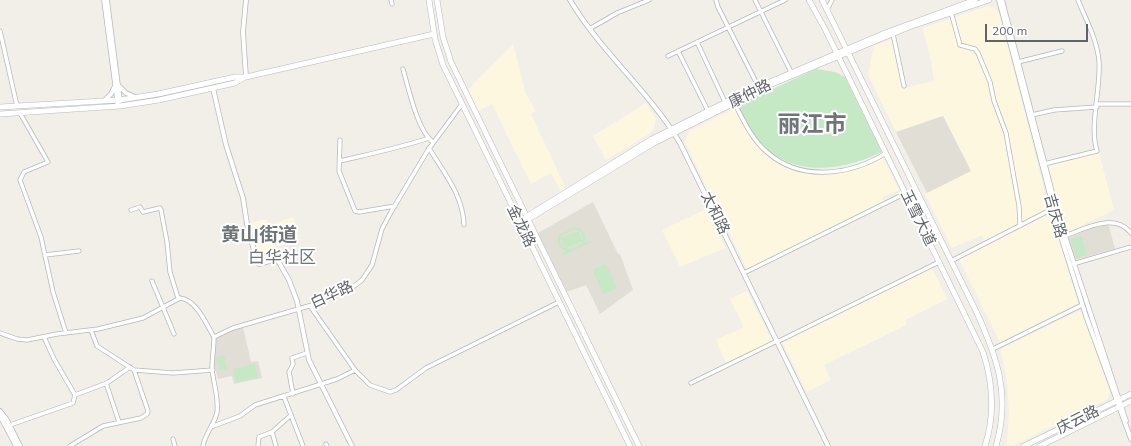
<!DOCTYPE html>
<meta charset="utf-8">
<style>
body{margin:0}
#map{position:relative;width:1131px;height:446px;overflow:hidden;background:#f1efe8;font-family:Mulish,sans-serif}
canvas{display:block}
.scale{position:absolute;left:985px;top:24px;width:103px;height:18px;box-sizing:border-box;border:2px solid #5f6368;border-top:0;padding-left:5px;font-size:12px;line-height:14px;white-space:nowrap;color:#5f6368;-webkit-text-stroke:3px #fff;paint-order:stroke}
</style>
<div id="map">
<canvas width="1131" height="446"></canvas>
<div class="scale">200 m</div>
</div>
<script>
const g = document.querySelector('canvas').getContext('2d');
g.lineJoin = 'round';
function paint(path, color) { g.fillStyle = color; g.fill(path, 'evenodd'); }
function trace(path, color, width, dash) { g.strokeStyle = color; g.lineWidth = width; g.lineCap = dash ? 'butt' : 'round'; g.setLineDash(dash || []); g.stroke(path); }
function drawText(font, color, halo, rows, align = 'center') {
  g.font = font + ' Mulish,"Noto Sans SC",sans-serif'; g.lineWidth = 4; g.setLineDash([]); g.textBaseline = 'middle'; g.strokeStyle = halo; g.fillStyle = color; for (const [text, x, y, turn = 0] of rows) {
    g.save(); g.translate(x, y); g.rotate((+turn || 0) * Math.PI / 180); g.textAlign = isNaN(turn) ? turn : align; if (halo) g.strokeText(text, 0, 0); g.fillText(text, 0, 0); g.restore();
  }
}
paint(new Path2D(`
 M989,6L995,8L1000,16L1049,208L1023,222L1022,221L1005,125L978,52L961,42L954,17Z
 M952,18L960,47L976,51L989,82L1003,126L1018,206L1019,224L985,241L982,235L952,248L925,194L971,171L943,116L896,132L868,75L874,46L893,39L904,88L934,81L931,61L923,28Z
 M513,44L525,92L536,111L531,114L566,189L561,191L551,173L531,184L492,104L478,111L468,90Z
 M646,103L656,119L654,128L649,134L606,160L593,136Z
 M736,108L742,121L772,157L811,173L817,174L856,168L883,157L899,190L882,197L884,202L747,269L685,143L689,131Z
 M1099,153L1114,210L1083,225L1084,228L1066,233L1047,166Z
 M706,209L725,248L680,267L662,230Z
 M1048,215H1052L1078,303L1000,342L959,259Z
 M293,217L299,237L276,248L279,256L260,262L249,223L267,219L269,225Z
 M932,268L947,299L905,320L907,325L824,365L831,380L807,392L782,342Z
 M747,291L772,341L726,363L716,340L744,327L730,299Z
 M1079,311H1081L1108,386L1110,392L1108,399L1012,446L1007,445L1009,412L1007,381L1001,351L1002,348Z`), '#fef7e0');
paint(new Path2D(`
 M943,116L971,171L927,193L896,132Z
 M593,202L618,254H620L633,290L600,314L586,285L567,292L538,233Z
 M1108,223L1115,249L1075,260L1068,237Z
 M243,327L251,362L258,361L262,378L234,384L232,376L218,379L214,364L215,339L224,333Z`), '#e1ded6');
paint(new Path2D(`
 M816,69L835,72L845,77L882,152C821,181 764,173 738,105Z
 M575,227C584,228 587,236 585,243L592,241V242L562,256L561,254L566,251C559,249 556,242 559,235ZM574,229L581,232L583,237L582,244L571,249L564,248L560,242L561,236Z
 M578,231L583,241L565,248L561,238Z
 M1081,236L1087,255L1076,258L1071,239Z
 M606,264L617,288L603,294L593,270Z
 M224,355L227,369L220,370L216,357Z
 M255,364L258,377L236,382L233,369Z`), '#c5e8c5');
const minor = new Path2D(`
 M391,0L392,4
 M716,0L718,7L758,86
 M755,0L791,72
 M827,10L832,0
 M951,12L960,45L975,49L978,53L990,82L994,101L1006,133L1019,206L1020,226
 M591,28L617,13L649,0
 M0,31L17,106
 M893,34L904,86
 M697,42L725,102
 M678,51L708,111
 M668,56L785,0
 M1018,62L1062,51
 M403,69C408,87 418,132 433,142
 M734,102C743,120 752,140 768,153C802,182 851,175 886,153
 M1098,104H1131
 M20,113L48,162L24,172L20,180L41,237L53,292L66,333
 M1032,115L1054,110L1097,107
 M340,140L339,171L355,211L359,212L395,206
 M429,148C444,173 463,195 464,225
 M340,161C370,154 399,148 429,138
 M1044,164L1097,151C1089,126 1101,89 1099,61C1097,39 1086,20 1078,0
 M131,210L140,207L143,212L160,208L161,210L167,242L170,272L178,298
 M1064,236C1085,229 1114,212 1131,233
 M45,255L79,251
 M951,261L1052,209
 M1073,264L1131,247
 M744,273L906,193
 M152,281L174,334
 M310,306L355,370L370,385L390,392L396,390L426,368L559,302
 M91,330L97,346L134,370L173,373L213,370
 M0,333L17,339L27,340L57,334L98,329L143,318L180,298C197,300 206,324 214,337
 M777,342L939,262
 M993,349L1082,305
 M106,383L119,422
 M691,383L777,341
 M293,394L289,372L293,364L292,358L307,353
 M75,395L107,383L130,367
 M284,397L303,446
 M10,425L73,403L75,395L54,359L44,337
 M211,427L240,416L255,405L337,379L355,370
 M272,432L276,446
 M173,439L175,446
 M326,444L327,446
 M70,446L103,426L141,418L147,414L148,411L134,370
 M203,446C205,433 215,424 217,412C219,397 213,383 212,368C212,358 214,347 214,337L233,328L319,303L353,287L362,280L372,265L382,229L391,212L428,150L462,104
 M258,446L259,437L272,432L291,415`);
const tertiary = new Path2D(`
 M104,0L118,106
 M107,0L120,101
 M246,0L243,32L246,77
 M570,0C601,52 649,91 680,143L828,446
 M999,0L1061,237L1086,316L1131,439
 M1002,0L1058,215L1126,421
 M119,86L126,93L135,97
 M213,88L226,145L243,198L247,224L257,262L259,264L277,259L289,280L297,301L309,360L352,446
 M104,101L111,94L115,86
 M0,411L7,420L20,446
 M0,416L16,446`);
const secondary = new Path2D(`
 M429,0L435,39L443,65L630,446
 M437,0L443,37L451,62L639,446
 M809,0L825,29L983,352C993,383 995,415 985,446
 M822,0L976,311C997,357 1011,395 996,446
 M0,107L120,100L158,94L235,77H246L434,34
 M0,114L120,106L159,100L235,83L245,77
 M526,217L652,139L744,93L885,33L975,0
 M527,220L654,143L772,84L909,27L989,0
 M1024,446L1131,394
 M1040,446L1131,401`);
trace(minor, '#b5b8bc', 5);
trace(tertiary, '#b5b8bc', 5.5);
trace(secondary, '#b6babf', 6);
trace(minor, '#fff', 3.5);
trace(tertiary, '#fff', 4);
trace(secondary, '#fff', 5);
drawText('15px', '#5f6368', '#fff', [
 ["康仲路",750,94,-26],
 ["太和路",715,213,64],
 ["吉庆路",1055,216,74],
 ["玉雪大道",918,218,64],
 ["金龙路",521,226,64],
 ["白华路",332,295,-25],
 ["庆云路",1078,420,-26]
]);
drawText('17px', '#70757a', '#fff', [
 ["白华社区",282,258]
]);
drawText('bold 19px', '#70757a', '#fff', [
 ["黄山街道",259,235]
]);
drawText('bold 23px', '#70757a', '#fff', [
 ["丽江市",812,125]
]);
</script>
